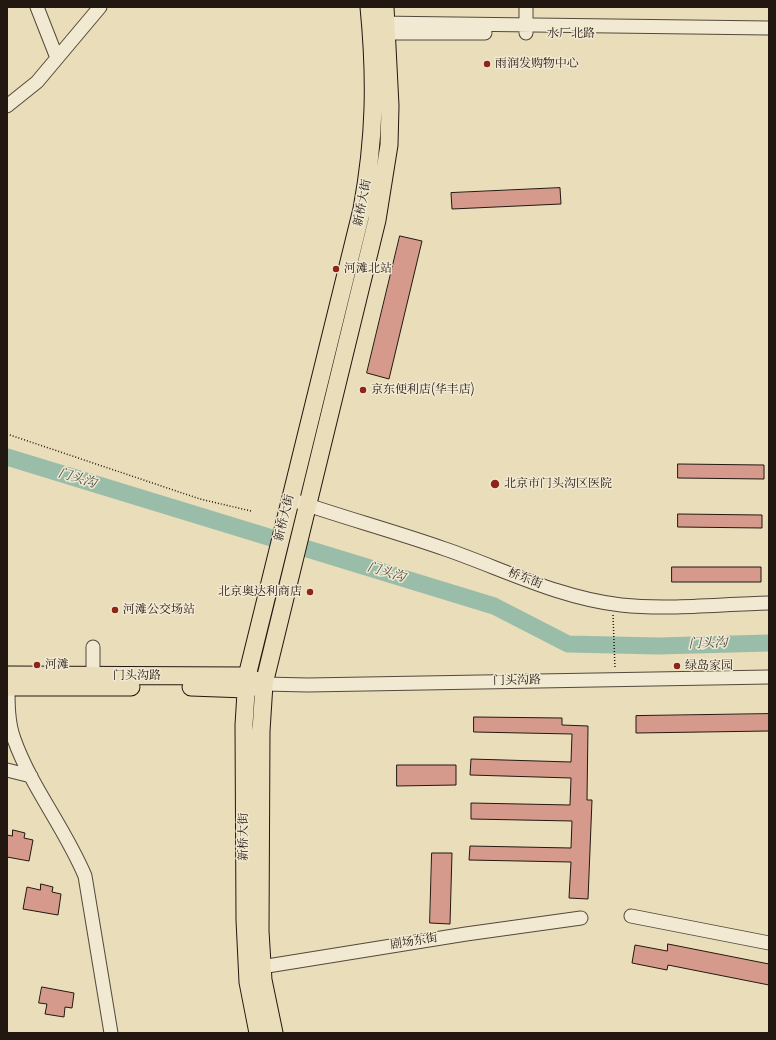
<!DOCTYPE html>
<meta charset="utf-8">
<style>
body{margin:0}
#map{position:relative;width:776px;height:1040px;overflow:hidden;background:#e9ddba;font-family:Cardo,serif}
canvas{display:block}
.frame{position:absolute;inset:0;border:8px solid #231811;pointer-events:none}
</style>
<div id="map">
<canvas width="776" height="1040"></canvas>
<div class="frame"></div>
</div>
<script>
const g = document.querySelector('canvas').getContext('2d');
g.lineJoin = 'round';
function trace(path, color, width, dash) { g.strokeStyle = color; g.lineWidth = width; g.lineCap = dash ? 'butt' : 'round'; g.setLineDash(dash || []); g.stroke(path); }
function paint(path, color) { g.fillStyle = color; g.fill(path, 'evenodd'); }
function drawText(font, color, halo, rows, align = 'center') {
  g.font = font + ' Cardo,"Noto Serif SC",serif'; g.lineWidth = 3; g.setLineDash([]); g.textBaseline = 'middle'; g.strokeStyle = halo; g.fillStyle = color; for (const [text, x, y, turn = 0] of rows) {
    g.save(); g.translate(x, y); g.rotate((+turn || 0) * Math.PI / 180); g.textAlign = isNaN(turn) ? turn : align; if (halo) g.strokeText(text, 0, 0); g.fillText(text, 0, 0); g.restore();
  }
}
trace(new Path2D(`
 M7,457L494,606L568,644L658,646L769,643`), '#99bda9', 17);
const building = new Path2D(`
 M560,188L561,204L452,209L451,193Z
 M400,236L422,241L389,379L367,373Z
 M678,464L764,465V479L678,478Z
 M678,514L762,515V528L678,527Z
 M672,567H761V582H672Z
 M769,714V731L636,733V716Z
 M474,717L562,718V725L588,726L587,800H592L588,899L569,898L571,862L469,860L470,846L571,848L572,821L471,819V803L570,805L571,778L470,775L471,759L571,762L572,734L474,732Z
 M397,765H456V785L397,786Z
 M13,830L25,833L24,838L33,840L29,861L7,857V835L12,836Z
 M432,853H452L450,924L430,923Z
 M41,884L53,887L52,892L61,894L58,915L23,909L27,887L40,890Z
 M668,944L769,964V985L668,965L667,970L632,963L635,945L667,951Z
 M42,987L74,993L72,1008L65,1007L64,1017L45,1014L47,1004L39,1003Z`);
paint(building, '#d59a8b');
trace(building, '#231811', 1);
const minor = new Path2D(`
 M37,7L57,58
 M526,7V33
 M377,23L769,28
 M377,33H485
 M7,106L37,82L100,7
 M290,499C341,517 394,531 445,549C503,569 559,598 621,605C669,610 720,604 769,603
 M93,647V683
 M264,684L308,685L769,677
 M8,687C8,704 8,723 14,739C31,787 65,828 85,876L111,1033
 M7,770L31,776
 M631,916L769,943
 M255,968L466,934L581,918`);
const major = new Path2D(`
 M7,675L247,676L257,681
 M7,687H131
 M191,687L246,689L256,686
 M258,1033L248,982L245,920L244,725L247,676L362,209C375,138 376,79 369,7
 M274,1033L263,980L260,931L261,731L264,684L377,220L389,145L390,106L385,7`);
trace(minor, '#54493b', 15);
trace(major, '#231811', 19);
trace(new Path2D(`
 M7,434L200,499L251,511
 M613,615L615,669`), '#231811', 1.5, [1, 2]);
trace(minor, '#f1e9d2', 13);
trace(major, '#e9ddba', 17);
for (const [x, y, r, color] of [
 [487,64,4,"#8f2418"],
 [336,269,4,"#8f2418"],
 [363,390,4,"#8f2418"],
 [495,484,5,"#8f2418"],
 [310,592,4,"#8f2418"],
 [115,610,4,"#8f2418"],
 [37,665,4,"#8f2418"],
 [677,666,4,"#8f2418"]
]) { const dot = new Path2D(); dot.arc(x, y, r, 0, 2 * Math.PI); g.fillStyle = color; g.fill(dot); trace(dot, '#f1e9d2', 1.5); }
drawText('12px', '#231811', '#f1e9d2', [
 ["水厂北路",571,34],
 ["新桥大街",363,203,-79],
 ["新桥大街",285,518,-76],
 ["桥东街",525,579,21],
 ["门头沟路",137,676],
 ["门头沟路",517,681,-1],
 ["新桥大街",244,837,-90],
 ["剧场东街",414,942,-9]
]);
drawText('12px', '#231811', '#f1e9d2', [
 ["雨润发购物中心",495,64],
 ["河滩北站",344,269],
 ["京东便利店(华丰店)",371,390],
 ["北京市门头沟区医院",504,484],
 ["北京奥达利商店",302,592,"right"],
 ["河滩公交场站",123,610],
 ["河滩",45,665],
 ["绿岛家园",685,666]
], 'left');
drawText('italic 13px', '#4c5246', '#f1e9d2', [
 ["门头沟",77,479,17],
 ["门头沟",386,573,17],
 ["门头沟",708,644,-2]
]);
</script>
